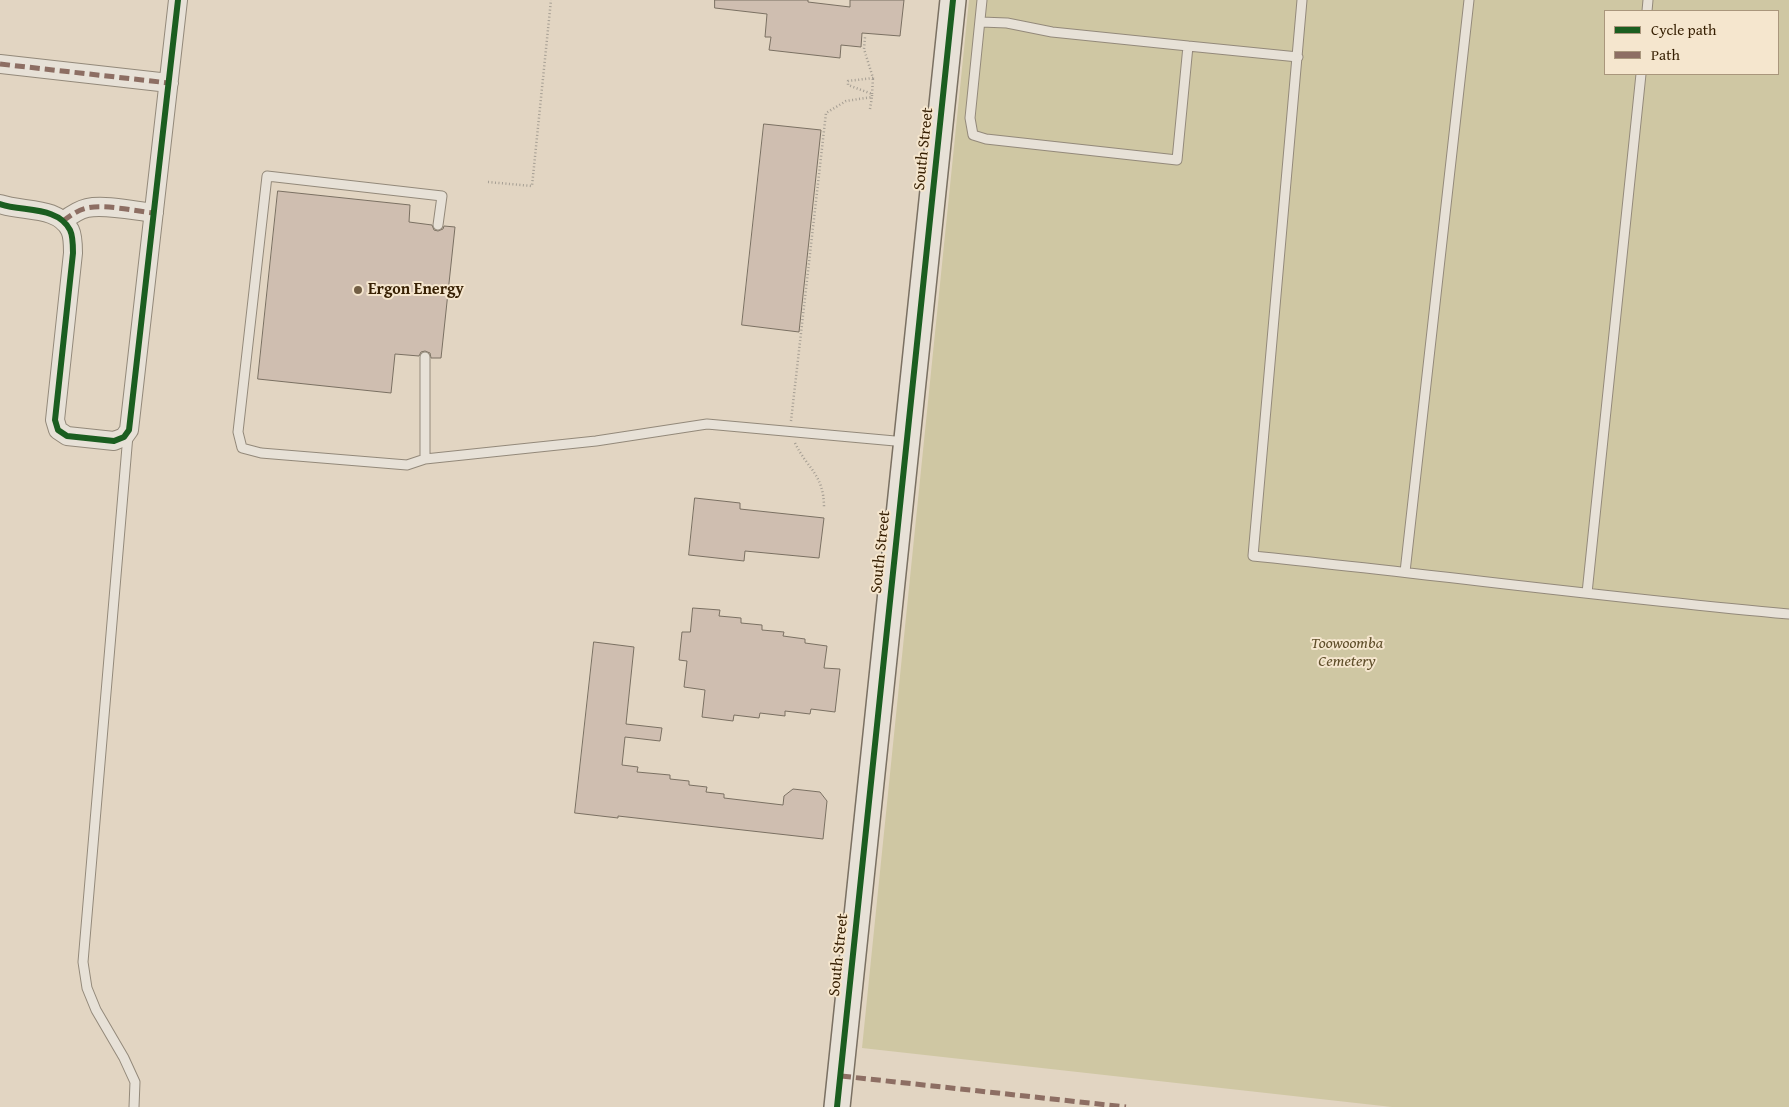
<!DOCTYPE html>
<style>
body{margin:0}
#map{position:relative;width:1789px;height:1107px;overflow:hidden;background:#e2d5c2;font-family:"Gentium Book Plus",serif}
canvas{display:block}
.legend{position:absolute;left:1604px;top:10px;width:175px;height:65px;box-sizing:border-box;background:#f5e6ce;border:1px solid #a9967c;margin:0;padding:6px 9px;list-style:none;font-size:15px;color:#361f02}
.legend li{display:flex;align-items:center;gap:10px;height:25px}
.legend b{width:25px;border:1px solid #a9967c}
</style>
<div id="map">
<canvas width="1789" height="1107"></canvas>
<ul class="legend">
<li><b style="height:6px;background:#1b5e20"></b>Cycle path</li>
<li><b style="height:6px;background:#8d6e63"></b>Path</li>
</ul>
</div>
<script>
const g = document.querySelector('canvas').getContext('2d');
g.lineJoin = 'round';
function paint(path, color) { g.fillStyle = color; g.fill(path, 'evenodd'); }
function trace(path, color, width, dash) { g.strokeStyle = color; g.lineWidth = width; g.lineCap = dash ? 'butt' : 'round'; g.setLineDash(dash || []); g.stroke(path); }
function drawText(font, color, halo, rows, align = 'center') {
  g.font = font + ' "Gentium Book Plus",serif'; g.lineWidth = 4; g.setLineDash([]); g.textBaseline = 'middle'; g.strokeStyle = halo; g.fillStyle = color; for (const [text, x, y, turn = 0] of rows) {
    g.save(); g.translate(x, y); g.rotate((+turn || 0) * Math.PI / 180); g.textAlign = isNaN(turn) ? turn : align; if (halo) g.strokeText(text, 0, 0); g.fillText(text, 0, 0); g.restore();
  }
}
paint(new Path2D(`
 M969,0H1789V1107H1392L862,1048ZM1605,11H1778V74H1605Z`), '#cfc7a3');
const building = new Path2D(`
 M715,0H808V2L850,7V0H904L900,36L862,33L861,47L841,45L840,58L769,50L771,37H765L767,14L715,8Z
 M764,124L821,130L799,332L742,325Z
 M278,191L410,205L409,222L432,225L434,230L438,231L443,229L444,226L455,227L441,358H431L430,353L425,351L421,352L419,356L395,354L391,393L258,379Z
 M695,498L740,503V509L824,518L819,558L745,551L744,561L689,555Z
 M693,608L720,610L719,616L741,618V623L762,625V630L784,632L783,636L805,639V643L827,646L824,668L840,669L835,712L811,709L810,714L785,711V716L760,713L759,718L734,715L733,721L702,717L705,690L684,687L687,661L679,660L682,632H690Z
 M594,642L634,647L626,724L662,728L660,741L625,737L622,765L638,767L637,772L670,775V779L689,781V785L707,787L706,792L724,794V798L783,805L784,796L793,789L820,792L827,801L823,839L618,816V818L575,813Z`);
paint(building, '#cfbeb0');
trace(building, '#7a7062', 1);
const lane = new Path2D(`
 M1302,0L1253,556C1432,574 1610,598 1789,614
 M1647,11L1648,0
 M981,22L1007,23L1052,32L1188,46L1177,160L986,139L973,135L970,118L982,0
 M1188,46L1298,57
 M425,357V459L407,465L261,453L242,448L238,432L267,176L442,196L438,225
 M128,435L83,962L87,988L96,1010L124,1058L135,1082L134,1107
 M425,459L596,441L707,424L906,442
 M1405,572L1469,0
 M1587,593L1641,74`);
const street = new Path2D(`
 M0,64L169,83
 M0,204C23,212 58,206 70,230C73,236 73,246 73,253L55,420L58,430L67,436L114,441L124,437L129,430L178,0
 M63,221C71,215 78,210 87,208C105,204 135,211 154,213`);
const secondary = new Path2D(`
 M837,1107L953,0`);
trace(lane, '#93897a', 11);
trace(street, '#93897a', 20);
trace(secondary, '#7a7062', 28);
trace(new Path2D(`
 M872,94L873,78
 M870,109L872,97
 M488,182L532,186L551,0
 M791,421L826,113L846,101L872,97V94L848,85V81L873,78L864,49L865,37
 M795,443C808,470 824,474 824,508`), '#a59e93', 2.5, [1, 2.5]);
trace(lane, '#e7e1d7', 9);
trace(street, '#e7e1d7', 18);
trace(secondary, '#e7e1d7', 25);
trace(new Path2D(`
 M0,64L169,83
 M63,221C71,215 78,210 87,208C105,204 135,211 154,213
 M841,1076L1126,1107`), '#8d6e63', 5, [10, 5]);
trace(new Path2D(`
 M0,204C23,212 58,206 70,230C73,236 73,246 73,253L55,420L58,430L67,436L114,441L124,437L129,430L178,0
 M837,1107L953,0`), '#1b5e20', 6);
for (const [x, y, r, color] of [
 [358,290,5,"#725f45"]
]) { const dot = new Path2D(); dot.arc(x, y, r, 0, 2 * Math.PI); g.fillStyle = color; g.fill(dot); trace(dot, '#f5e6ce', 2); }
drawText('16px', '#361f02', '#f5e6ce', [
 ["South Street",924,149,-84],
 ["South Street",881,552,-84],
 ["South Street",839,955,-84]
]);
drawText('bold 16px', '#361f02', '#f5e6ce', [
 ["Ergon Energy",368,290]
], 'left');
drawText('italic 16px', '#5f4e2a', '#f5e6ce', [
 ["Toowoomba",1347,644],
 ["Cemetery",1347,662]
]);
</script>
